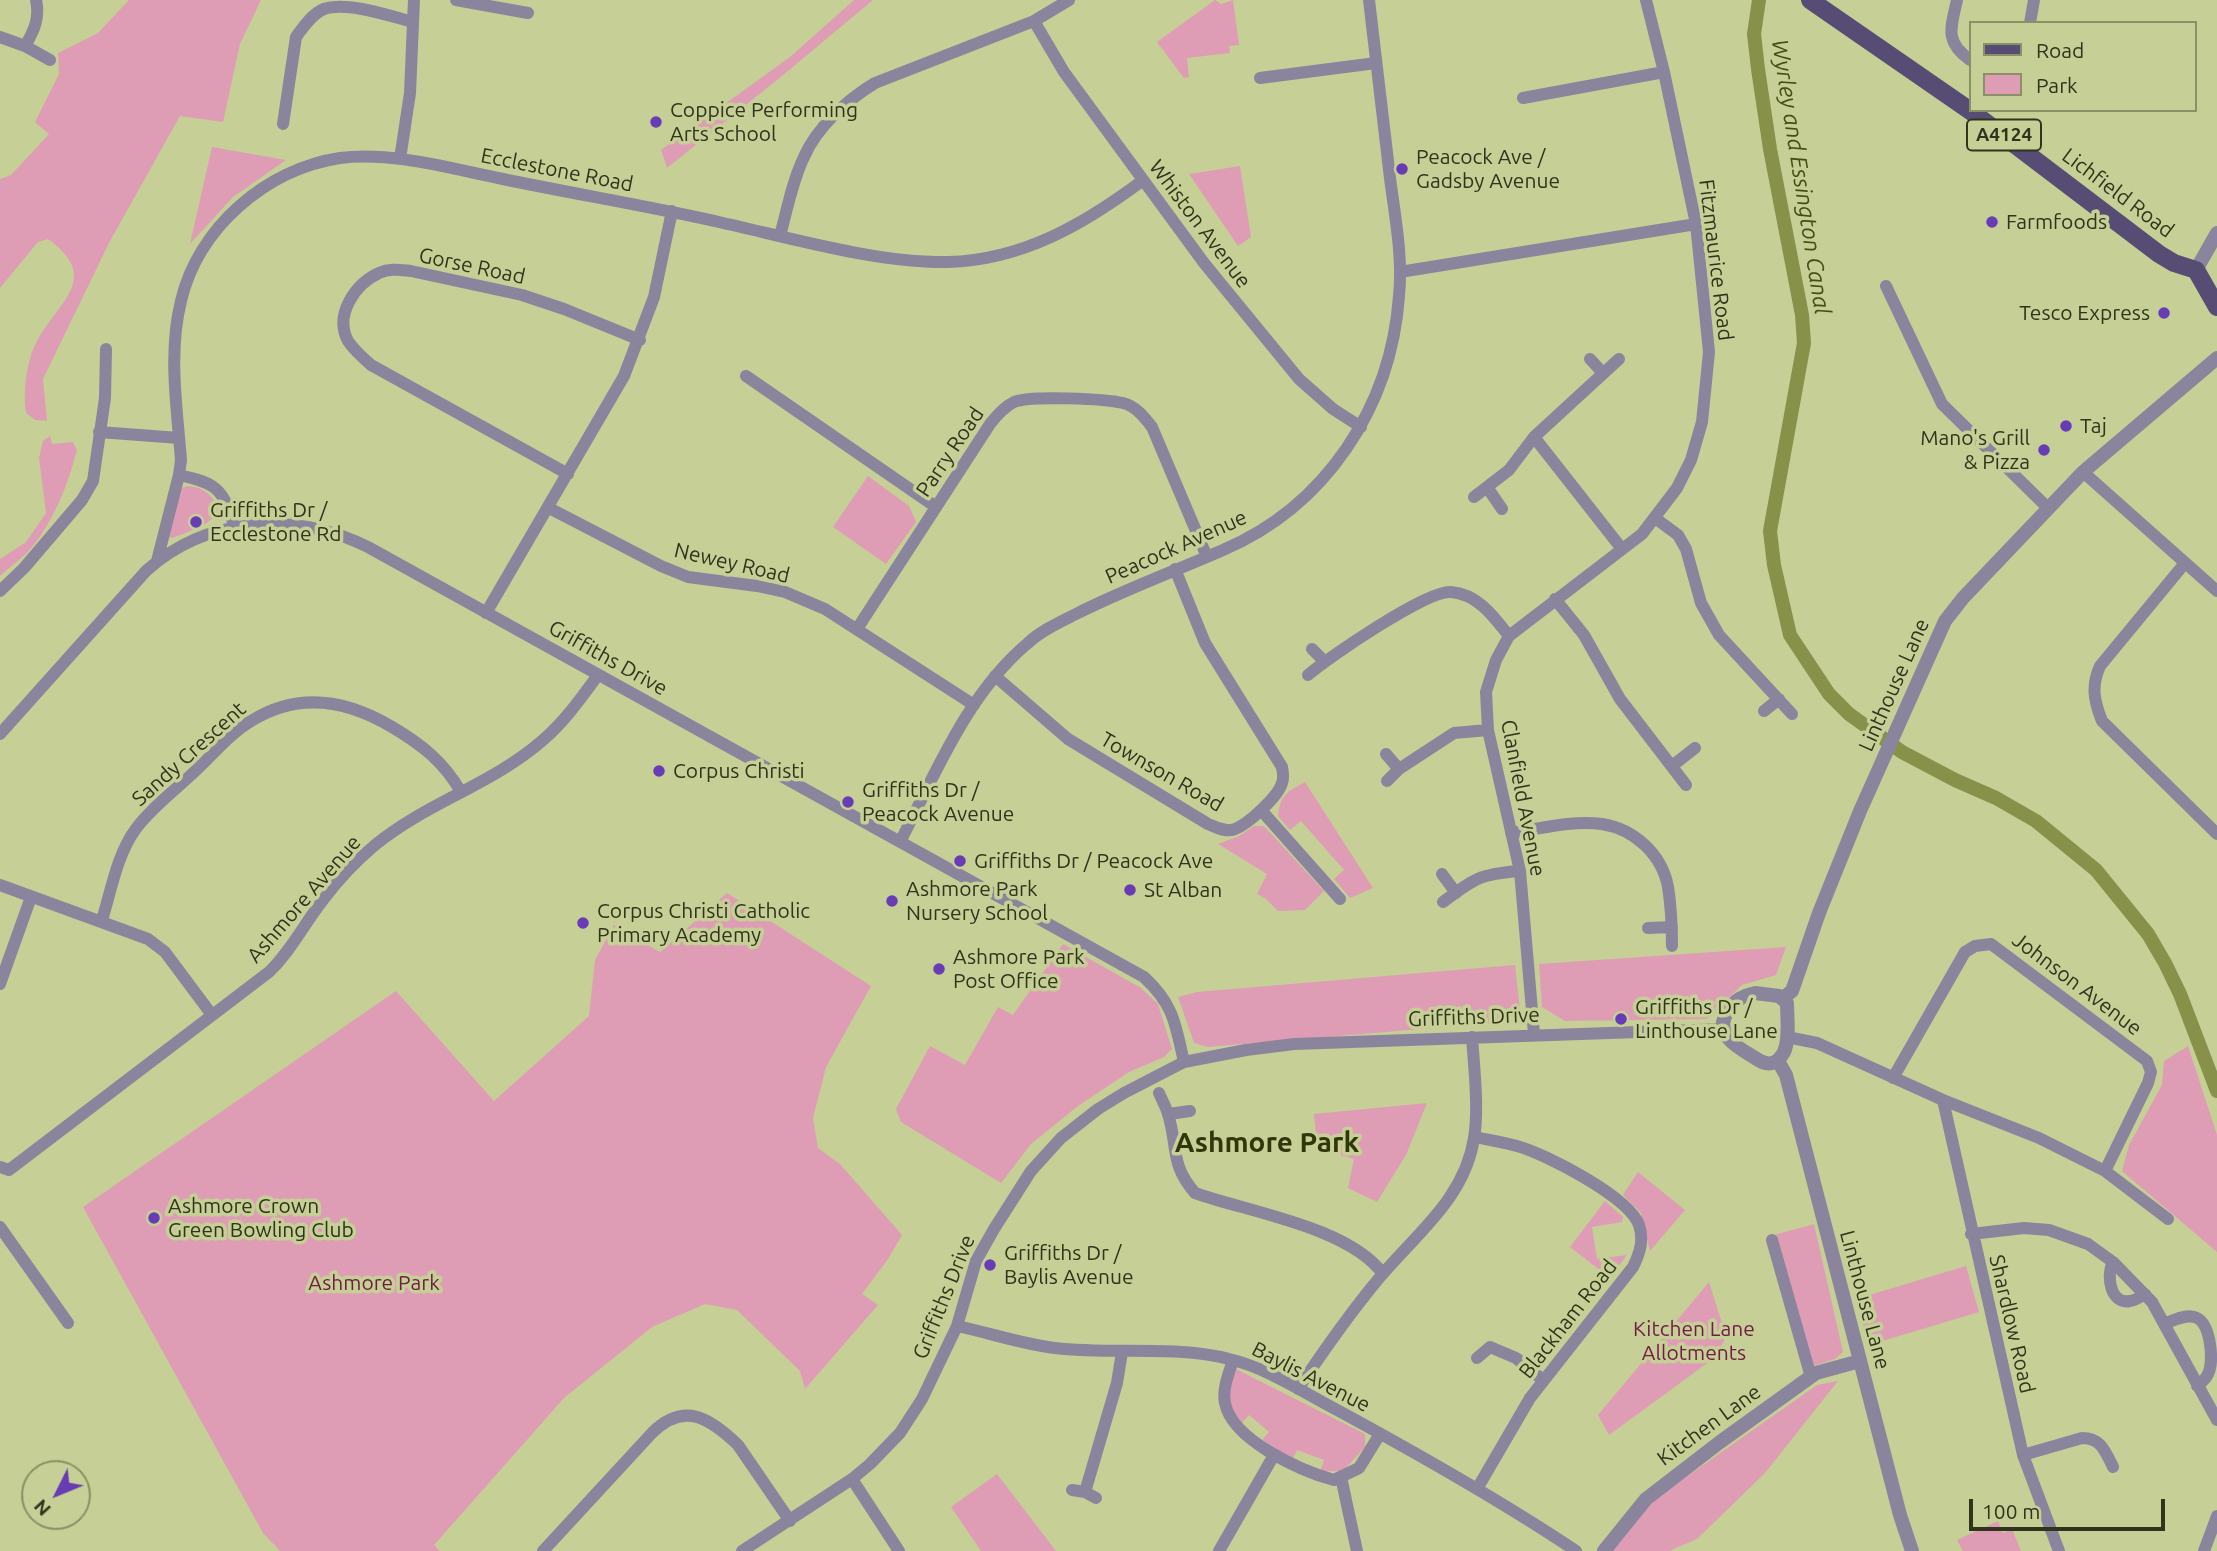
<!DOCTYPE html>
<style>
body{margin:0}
#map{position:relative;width:2217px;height:1551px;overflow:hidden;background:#c6cf96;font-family:Ubuntu,sans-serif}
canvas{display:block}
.legend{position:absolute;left:1969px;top:21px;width:228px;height:91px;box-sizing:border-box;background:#c6cf96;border:2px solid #8a9166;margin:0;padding:9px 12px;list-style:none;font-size:21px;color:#31341d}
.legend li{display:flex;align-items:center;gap:14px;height:35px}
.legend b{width:35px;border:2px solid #8a9166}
.north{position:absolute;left:21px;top:1460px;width:70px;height:70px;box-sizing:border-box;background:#c6cf96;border:2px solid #8a9166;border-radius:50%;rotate:227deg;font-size:19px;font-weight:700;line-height:28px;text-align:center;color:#31341d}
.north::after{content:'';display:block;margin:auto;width:24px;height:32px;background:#673cb4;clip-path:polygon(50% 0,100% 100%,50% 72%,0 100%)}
.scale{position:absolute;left:1969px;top:1499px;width:196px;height:32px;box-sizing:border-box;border:4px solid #31341d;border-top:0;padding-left:9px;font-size:21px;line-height:24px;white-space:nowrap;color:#31341d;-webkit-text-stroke:5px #c6cf96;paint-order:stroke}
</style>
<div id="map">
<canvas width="2217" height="1551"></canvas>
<ul class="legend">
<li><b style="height:9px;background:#574d74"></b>Road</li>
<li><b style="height:19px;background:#de9db5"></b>Park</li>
</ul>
<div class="north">N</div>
<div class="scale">100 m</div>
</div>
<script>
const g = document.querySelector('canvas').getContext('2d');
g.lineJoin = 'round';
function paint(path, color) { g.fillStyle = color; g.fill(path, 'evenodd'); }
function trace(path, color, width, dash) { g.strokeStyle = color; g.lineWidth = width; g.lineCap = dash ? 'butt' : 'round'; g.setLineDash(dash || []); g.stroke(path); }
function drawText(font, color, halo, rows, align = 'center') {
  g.font = font + ' Ubuntu,sans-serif'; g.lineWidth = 7; g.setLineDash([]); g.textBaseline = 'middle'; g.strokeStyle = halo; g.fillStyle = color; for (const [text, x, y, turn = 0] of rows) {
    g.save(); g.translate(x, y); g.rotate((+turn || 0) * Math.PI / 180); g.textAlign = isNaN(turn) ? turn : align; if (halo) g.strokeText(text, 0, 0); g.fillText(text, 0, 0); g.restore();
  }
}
paint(new Path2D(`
 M129,0H261L240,44L223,122L180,116L110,241L43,379L47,421L35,420L26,413C23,393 26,362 36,343C57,302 103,279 48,239L38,242L0,288V179L11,175L49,134L35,122L59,74L58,53L98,33Z
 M854,0H873L782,76L667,168L661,150L790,57Z
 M1215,0L1221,4L1233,0L1239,45L1229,46L1230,53L1187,58L1189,77L1184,78L1157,42Z
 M212,147L286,160L233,197L190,244Z
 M1240,166L1251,237L1238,246L1189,174Z
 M50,436L52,444L73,442L77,450C68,484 55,518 33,546C24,557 11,566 0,576V559L26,542L46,513L39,458L43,441Z
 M868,476L909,506L916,522L886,564L833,527Z
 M188,486C204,487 211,495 219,508C214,525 187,532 172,538L169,537L181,488Z
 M1305,782L1373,888L1350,898L1334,879L1344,870L1301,821L1290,830L1278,816C1280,795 1287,792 1305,782Z
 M1254,826H1264L1324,891L1305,910L1278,911L1266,899L1257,894L1267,874L1218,844L1239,836Z
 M727,893L871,986L826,1067L813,1118L818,1148L840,1164L902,1235L888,1259L862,1294L878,1305L805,1389L800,1371L737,1310L705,1304L652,1327L564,1398L434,1545L440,1551H280L263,1533L83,1207L396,991L494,1101L589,1016L595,960L614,925L660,952Z
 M1063,944L1141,988L1158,1004L1172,1049L1164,1057L1129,1072L1078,1106L1031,1144L1001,1183L901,1122L896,1109L930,1046L965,1065L998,1007L1013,1015Z
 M1786,947L1776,975L1742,985L1707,1019L1565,1021L1542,1007L1539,964Z
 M1515,965L1520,1011L1517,1021L1208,1047L1194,1043L1178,997L1197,992Z
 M2188,1046L2217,1135V1252L2122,1171L2129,1145L2162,1085L2164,1061Z
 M1427,1103L1406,1155L1377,1202L1348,1188L1354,1159L1317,1148L1314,1114Z
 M1638,1172L1685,1210L1650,1251L1641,1213L1623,1195Z
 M1605,1201L1623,1217L1622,1222L1592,1227L1597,1259L1627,1255L1610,1278L1570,1247Z
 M1814,1224L1843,1352L1835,1359L1804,1369L1767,1237Z
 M1966,1266L1979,1312L1869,1345L1856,1299Z
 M1709,1282L1726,1336L1717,1356L1609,1435L1598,1415Z
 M1236,1369L1365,1434V1447L1343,1471H1320L1324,1460L1297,1450L1292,1460L1262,1440L1269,1432L1249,1415L1242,1423C1225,1401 1226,1393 1236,1369Z
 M1838,1381L1765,1473L1697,1539L1669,1551H1612L1649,1503L1817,1385Z
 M997,1474L1056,1551H981L951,1507Z
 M1998,1521L2003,1533L2012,1529L2021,1551H1963L1957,1540Z`), '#de9db5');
trace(new Path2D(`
 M1759,0L1754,34L1758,69L1770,149L1802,315L1804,343L1770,531L1774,565L1790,635L1829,694L1849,714L1902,752L1955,780L1996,798L2036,821L2096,870L2148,934L2165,963L2180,994L2217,1091`), '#889149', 14);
trace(new Path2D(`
 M456,0L528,13
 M1957,0C1951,28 1944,41 1970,60
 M1034,21L1064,72L1204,263L1299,379L1333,409L1361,427
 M2030,23L2034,0
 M0,37L25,46L50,60
 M25,46C34,31 40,18 36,0
 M1260,78L1376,63
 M1523,98L1664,72
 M283,124L296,37C303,27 313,13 324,9C347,1 390,16 413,22
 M400,159L410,93L414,0
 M780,236C787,210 792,182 804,157C817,127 847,100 875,83L1034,21L1069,0
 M1400,272L1696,224
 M1886,286L1942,404L2048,508
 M1590,359L1603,373
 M746,376L936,507
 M99,432L179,438
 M1534,437L1622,549
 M2083,472L2217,591
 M568,474L371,365C363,358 354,350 348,341C334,315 355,284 379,273C390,268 400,270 411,271L522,295L564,309L640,340
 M1487,487L1502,509
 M1474,497L1509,470L1534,437L1619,359
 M549,508L661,566L688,577L757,586L785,592L825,609L974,705
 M1655,518L1678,535L1686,549L1701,603L1719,635L1792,714
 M234,526C224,489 216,483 179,475L181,460C177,408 168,353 181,301C198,228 266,169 340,158C391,151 453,169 503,179C575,194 648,206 719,222C791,238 876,263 948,262C1023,260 1084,224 1142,181
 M157,561L179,475
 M2185,563L2100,666C2091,686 2094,701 2102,721L2217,834
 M0,591L24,568L82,500L93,481L105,398L106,349
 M1555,599L1584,635L1620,699L1686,785
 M486,613L624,376L654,297L672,211
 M857,629L990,424C997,415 1004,407 1014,402C1030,395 1106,399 1123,403C1136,406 1145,418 1152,427L1207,557
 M1312,649L1324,661
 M1308,675C1329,657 1427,590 1451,592C1478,594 1494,617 1509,636
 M995,676L1068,739L1208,824C1216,827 1226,833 1235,829C1248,824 1278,797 1282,783C1284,778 1283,772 1282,767L1205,643L1175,569
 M1764,711L1779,699
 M0,734L146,571C207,516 296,511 368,547L1144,977C1174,1005 1175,1023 1184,1062
 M1386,754L1399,769
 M1672,766L1695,748
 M1387,781L1399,769L1454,733L1488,730
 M1261,810L1340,899
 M1511,833C1539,829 1572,820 1602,824C1634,829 1662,854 1668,887C1671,906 1672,926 1672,946
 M900,842C936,773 967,694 1028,643C1041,631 1058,623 1074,615C1123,590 1173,572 1223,550C1326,506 1391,407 1399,296C1403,257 1395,217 1390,178C1383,119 1376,59 1369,0
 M1442,874L1456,893
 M0,885L148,939L165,952L212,1015
 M1443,902C1475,878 1480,874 1520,871
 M102,920C111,891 117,855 135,830C150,809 173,792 192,774C211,757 229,734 251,721C299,691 347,700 392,727C421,744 444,762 461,792
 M1648,928L1672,927
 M0,984L31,897
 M1534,1034L1520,871L1488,730L1486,692L1496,660L1509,636L1642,534L1677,488L1691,460L1702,422L1709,352L1696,224L1664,72L1646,0
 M1787,1037L1817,1043L1943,1100L2039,1138L2105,1171L2168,1219
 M1893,1078L1965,952L1975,946L1991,944L2147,1061L2151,1072L2148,1083L2105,1171
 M1159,1093C1162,1100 1166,1107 1168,1114C1178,1146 1170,1165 1195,1193C1248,1212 1349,1227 1383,1274
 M1943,1100L2023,1455L2059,1551
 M1169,1114L1190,1111
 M1475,1137C1489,1140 1504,1142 1517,1146C1546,1154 1629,1197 1639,1225C1644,1240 1640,1253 1633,1267L1530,1398L1477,1489
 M0,1167L9,1170L269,972C291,951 304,924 323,900C338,880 356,861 375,845C426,803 493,784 543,740C565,721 581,698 598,675
 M0,1227L68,1323
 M1971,1234L2024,1228L2049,1230L2088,1244L2113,1262L2152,1302L2217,1420
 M1772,1240L1811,1377
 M2113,1262C2106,1275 2110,1305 2130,1301C2135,1301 2141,1296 2145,1294
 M2166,1323C2175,1320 2188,1313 2197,1318C2211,1325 2214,1362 2208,1374C2206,1379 2201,1383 2197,1386
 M957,1326C990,1333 1022,1344 1055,1348C1113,1355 1173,1345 1229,1359C1268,1368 1304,1393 1339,1411C1420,1455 1500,1500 1576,1551
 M1477,1358L1490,1347L1516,1358L1543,1380
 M1233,1360C1229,1373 1222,1389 1225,1403C1232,1440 1301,1471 1334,1480L1359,1468L1380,1434
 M1298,1389C1324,1350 1350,1313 1380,1277C1416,1234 1465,1198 1474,1138C1479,1109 1474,1067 1472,1037
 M2023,1455L2082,1438C2101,1438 2105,1451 2113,1467
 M1341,1477L1357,1551
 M852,1479L899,1551
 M1072,1490L1085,1492L1096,1498
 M1085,1492L1117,1383L1122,1352
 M543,1551L652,1433C684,1401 710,1418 738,1445L790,1521
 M742,1551L852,1479L870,1464L900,1433L922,1399L957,1326L976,1261L994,1229L1031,1171L1061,1138L1098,1109L1124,1093L1184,1062L1246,1050L1294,1044L1724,1029
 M1219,1551L1274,1455
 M2204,1551L2217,1516`), '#8a859c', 12);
trace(new Path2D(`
 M2196,270L2217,233
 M1755,993L1779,996L1787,1003C1787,1018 1790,1039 1784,1052C1781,1057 1778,1062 1772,1063C1765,1065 1758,1060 1752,1056C1735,1046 1713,1033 1728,1011C1735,1000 1742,996 1755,993Z
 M1783,998L1792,991L1819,913L1860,811L1945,621L1963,598L2083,472L2217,358
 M1778,1061L1786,1075L1900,1515L1912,1551
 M1604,1551L1646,1499L1720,1442L1816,1373L1860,1361`), '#8a859c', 14);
trace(new Path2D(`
 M1810,0L1972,112L2159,254L2174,263L2196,270L2217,307`), '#574d74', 18);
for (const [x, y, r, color] of [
 [656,122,7,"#673cb4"],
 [1402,169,7,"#673cb4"],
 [1992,222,7,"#673cb4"],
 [2164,313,7,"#673cb4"],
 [2066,426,7,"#673cb4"],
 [2044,450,7,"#673cb4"],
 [196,522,7,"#673cb4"],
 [659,771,7,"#673cb4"],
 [848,802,7,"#673cb4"],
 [960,861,7,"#673cb4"],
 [1130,890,7,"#673cb4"],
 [892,901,7,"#673cb4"],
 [583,923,7,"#673cb4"],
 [939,969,7,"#673cb4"],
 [1621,1019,7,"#673cb4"],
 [154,1218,7,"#673cb4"],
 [990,1265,7,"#673cb4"]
]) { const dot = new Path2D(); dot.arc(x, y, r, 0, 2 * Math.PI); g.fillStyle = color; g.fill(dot); trace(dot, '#c6cf96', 2.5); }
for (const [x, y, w] of [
 [2004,135,74]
]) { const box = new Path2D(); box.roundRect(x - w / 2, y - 15.5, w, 31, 5); g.fillStyle = '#c6cf96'; g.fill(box); trace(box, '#31341d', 2); }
drawText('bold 19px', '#31341d', null, [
 ["A4124",2004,135]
]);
drawText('21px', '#31341d', '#c6cf96', [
 ["Coppice Performing",670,110],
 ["Arts School",670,134],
 ["Peacock Ave /",1416,157],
 ["Gadsby Avenue",1416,181],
 ["Farmfoods",2006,222],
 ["Tesco Express",2150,313,"right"],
 ["Taj",2080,426],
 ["Mano's Grill",2030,438,"right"],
 ["& Pizza",2030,462,"right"],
 ["Griffiths Dr /",210,510],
 ["Ecclestone Rd",210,534],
 ["Corpus Christi",673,771],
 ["Griffiths Dr /",862,790],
 ["Peacock Avenue",862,814],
 ["Griffiths Dr / Peacock Ave",974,861],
 ["Ashmore Park",906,889],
 ["Nursery School",906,913],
 ["St Alban",1144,890],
 ["Corpus Christi Catholic",597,911],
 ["Primary Academy",597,935],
 ["Ashmore Park",953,957],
 ["Post Office",953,981],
 ["Griffiths Dr /",1635,1007],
 ["Linthouse Lane",1635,1031],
 ["Ashmore Crown",168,1206],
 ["Green Bowling Club",168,1230],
 ["Griffiths Dr /",1004,1253],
 ["Baylis Avenue",1004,1277]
], 'left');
drawText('21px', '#31341d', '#c6cf96', [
 ["Ecclestone Road",557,170,11],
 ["Lichfield Road",2118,193,37],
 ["Whiston Avenue",1200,224,53],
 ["Fitzmaurice Road",1716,260,83],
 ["Gorse Road",472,266,12],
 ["Parry Road",950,452,-56],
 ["Peacock Avenue",1176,547,-24],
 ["Newey Road",732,563,13],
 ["Griffiths Drive",608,658,29],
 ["Linthouse Lane",1894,685,-66],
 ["Sandy Crescent",189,754,-42],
 ["Townson Road",1162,772,30],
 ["Clanfield Avenue",1523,798,79],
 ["Ashmore Avenue",304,899,-49],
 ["Johnson Avenue",2077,984,37],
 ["Griffiths Drive",1474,1017,-2],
 ["Griffiths Drive",944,1297,-68],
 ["Linthouse Lane",1865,1300,75],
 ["Blackham Road",1568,1319,-52],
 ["Shardlow Road",2012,1324,77],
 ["Baylis Avenue",1311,1377,27],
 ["Kitchen Lane",1709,1425,-36]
]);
drawText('21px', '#721b46', '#c6cf96', [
 ["Ashmore Park",374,1283],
 ["Kitchen Lane",1694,1329],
 ["Allotments",1694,1353]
]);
drawText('italic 23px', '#474d17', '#c6cf96', [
 ["Wyrley and Essington Canal",1801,177,81]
]);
drawText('bold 28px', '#32360d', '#c6cf96', [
 ["Ashmore Park",1267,1143]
]);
</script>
